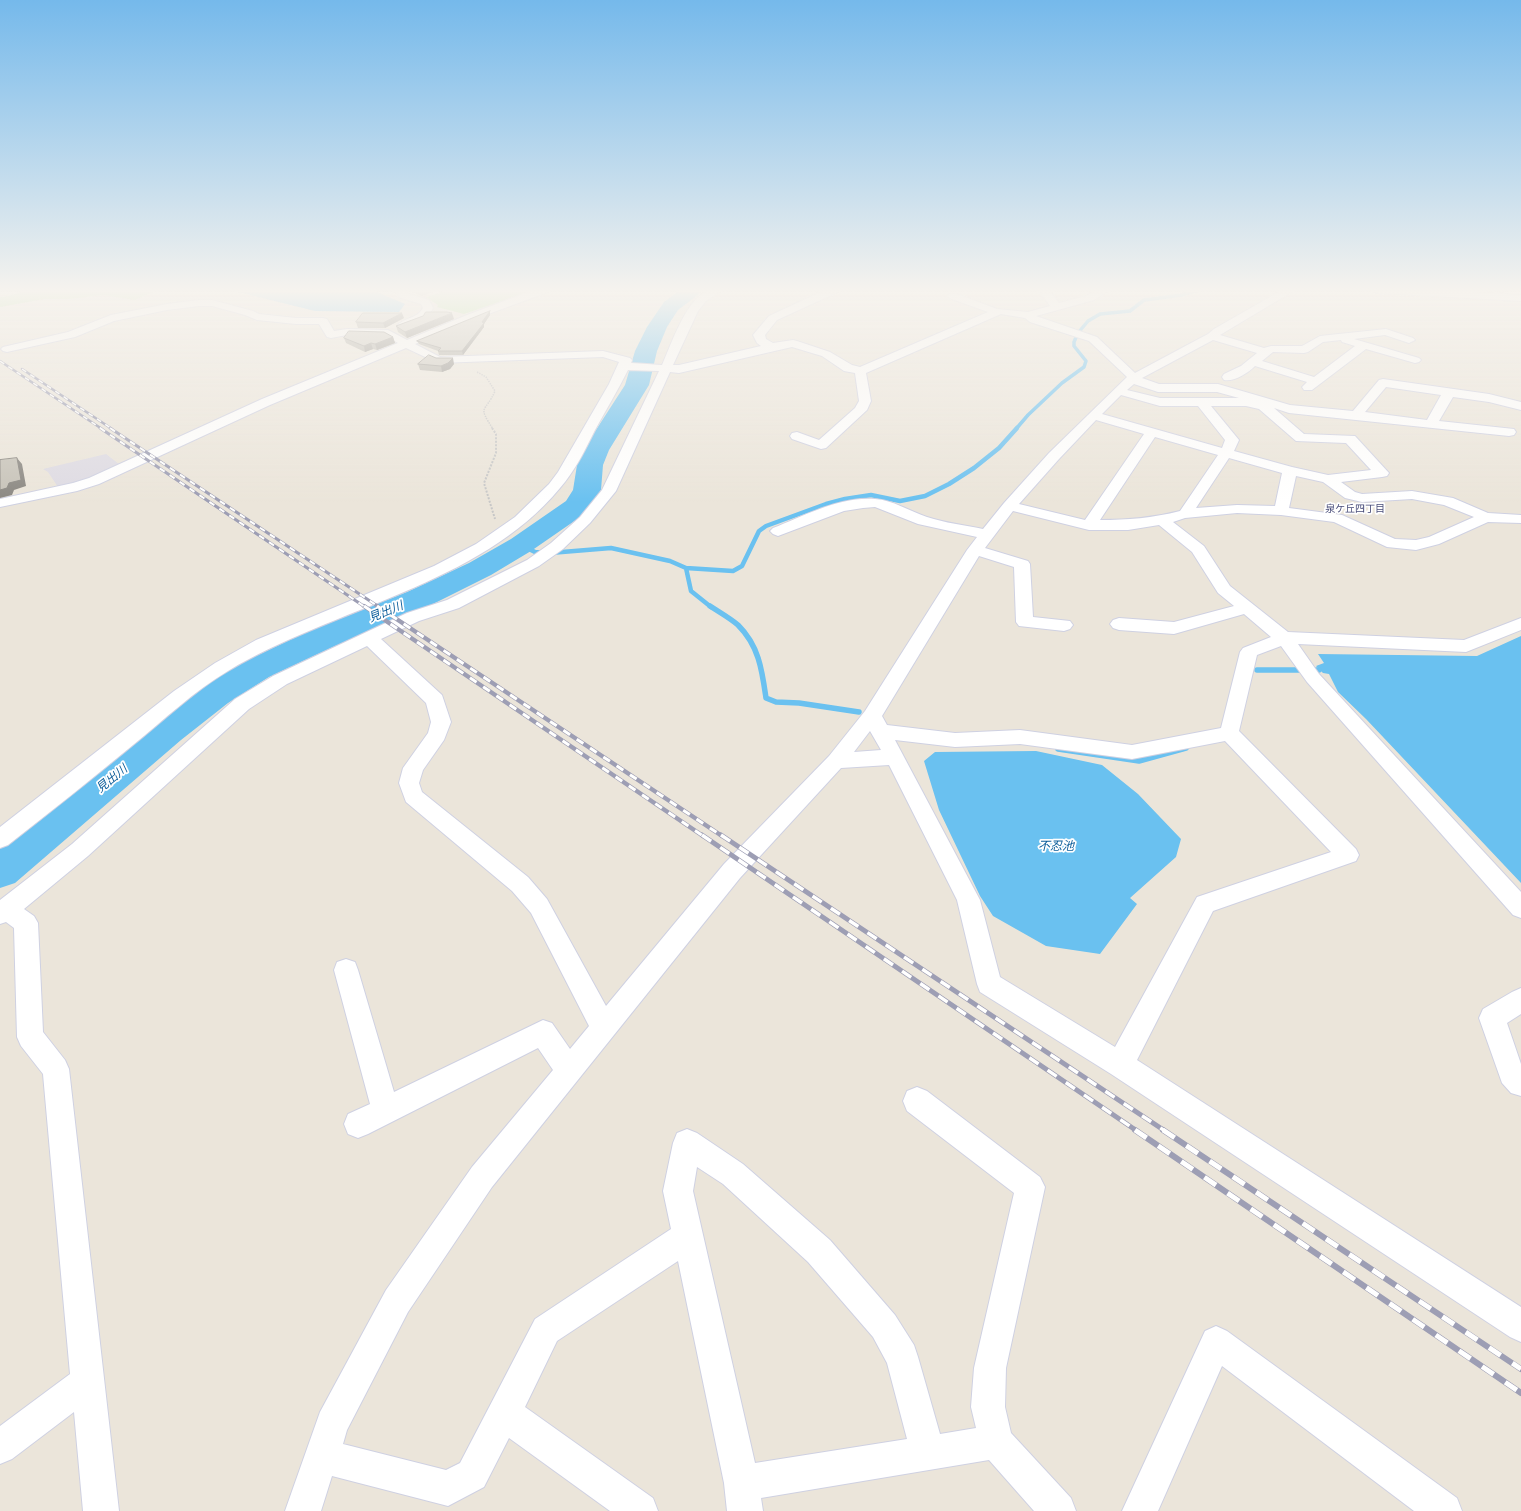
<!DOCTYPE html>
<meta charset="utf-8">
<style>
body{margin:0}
canvas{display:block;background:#ebe5da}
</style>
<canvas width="1521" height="1511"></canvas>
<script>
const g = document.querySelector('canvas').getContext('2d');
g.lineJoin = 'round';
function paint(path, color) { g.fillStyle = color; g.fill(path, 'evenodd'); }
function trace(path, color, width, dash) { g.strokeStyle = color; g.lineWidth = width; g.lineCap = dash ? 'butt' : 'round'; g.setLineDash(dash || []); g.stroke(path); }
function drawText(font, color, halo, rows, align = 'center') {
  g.font = font + ' Karla,"Noto Sans JP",sans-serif'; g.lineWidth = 3.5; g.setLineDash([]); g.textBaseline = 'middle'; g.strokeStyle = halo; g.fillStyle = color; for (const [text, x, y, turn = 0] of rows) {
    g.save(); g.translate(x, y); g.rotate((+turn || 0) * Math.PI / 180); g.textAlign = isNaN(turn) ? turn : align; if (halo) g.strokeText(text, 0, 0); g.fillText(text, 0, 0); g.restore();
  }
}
paint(new Path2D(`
 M106,454L119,464L89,479L58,487L48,472L43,469Z`), '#dedbe3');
paint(new Path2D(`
 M25,290H158L135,300L103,295L70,299H44L0,307V297L12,295Z
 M449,290H534L464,314L437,307L438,305L426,297Z`), '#a9e395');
paint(new Path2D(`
 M230,290H377V292L405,304L399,312L315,311Z
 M1521,636V883L1366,719L1338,692L1329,674L1323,673L1316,666L1324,663L1318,654L1477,656Z
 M1036,751L1102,765L1138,794L1181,839L1176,857L1130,898L1137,904L1100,954L1046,946L993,916L980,896L939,810L924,761L935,752Z`), '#6ac1f0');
trace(new Path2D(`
 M1016,429L1028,415L1062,383L1084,367L1086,361L1074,346V342L1078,333L1088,321L1100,314L1130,311L1144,300L1182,295L1198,290`), '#6ac1f0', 3.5);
trace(new Path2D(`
 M521,545L535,552L550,553L611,548L670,561L686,568L733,571L742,566L759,531L766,526L826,504L845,499L871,495L900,501L925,496L949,484L974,468L999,448L1017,428
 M686,568L691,591L711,607`), '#6ac1f0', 4.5);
trace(new Path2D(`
 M710,606C719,612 730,618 738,625C759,646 762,670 766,698L776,702L799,703L859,712
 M1257,670H1319
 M1058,749L1139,761L1186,748`), '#6ac1f0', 5.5);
paint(new Path2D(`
 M680,290H702L699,294L678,310L667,327L657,351L649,385L609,450L603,465L601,490L586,513L531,551L491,575L429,606L333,647L269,677L228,703L181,740L15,883L0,888V845L202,685L245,661L309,631L407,592L469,563L511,539L566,501L573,490L577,465L583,450L625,385L635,351L647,327L664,302Z`), '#6ac1f0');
const street = new Path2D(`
 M393,290H404L409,294L429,300L433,308C428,319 412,331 399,327L398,325C405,317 417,319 423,308L421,304L401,298Z
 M534,290H549L548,292L475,319L415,344L440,357L603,351L630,358L632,360L631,363L662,365C671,345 687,296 710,290C713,289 718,290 722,290L706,301L698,311L673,365H679L761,346L757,343L753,335L769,316L825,290H839L838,292L777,320L765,335L766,339L773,343L793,340L797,341L830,352L852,365L860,367L988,312L949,298L948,296L949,294H957L997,309L1028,312L1050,306L1039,290H1049L1059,303L1086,296L1096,290H1109L1094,300L1036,316L1097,337L1135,373L1208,334L1214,329L1282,290H1295L1220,335L1264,348L1271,346H1302L1320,336L1386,329L1413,338L1415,340L1409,343L1385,335L1354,339L1419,358L1421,360L1419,362L1415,363L1366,349L1312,390H1304L1302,387L1307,382L1255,366C1248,373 1234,382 1224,380L1222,377L1224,374L1241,366L1257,353L1213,340L1142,378L1159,384H1218L1290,405L1353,411L1379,380L1383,379L1489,394L1521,402V410L1489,402L1453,397L1439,421L1514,429L1516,432L1514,435L1509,436L1289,413L1274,408L1304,434L1355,436L1389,473L1387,476L1382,477L1341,482L1355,492L1362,494L1412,491L1453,498L1488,513L1521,515V523L1488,522L1439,544L1416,550L1387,547L1334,522L1281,515L1237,513L1185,518L1173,522L1204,546L1230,586L1288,632L1464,640L1521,618V630L1466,652L1298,644L1319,674L1521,892V918L1513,915L1307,682L1281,646L1257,655L1239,731L1356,849L1359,855L1356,861L1213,911L1137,1060L1521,1307V1342L1510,1337L1111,1074L980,992L977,984L957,900L889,765L841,768L740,878L492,1187L408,1312L347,1430L343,1444L446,1470L460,1463L535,1319L671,1229L663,1191L673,1143L677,1133L687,1129L697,1133L743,1164L830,1240L895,1315L914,1345L918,1357L940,1434L976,1428L971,1407L974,1368L1014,1193L907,1111L903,1101L907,1091L917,1087L927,1091L1040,1177L1045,1187L1006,1368L1005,1407L1011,1433L1071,1498L1076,1511H1034L989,1460L761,1498L763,1511H727L724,1483L678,1261L557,1341L525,1407L653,1498L658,1511H610L509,1438L484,1487L448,1506L332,1476L321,1511H285L320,1412L386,1290L472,1167L553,1070L538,1048L368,1134L358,1138L348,1134L344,1124L348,1114L370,1104L334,970L337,962L346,959L355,962L358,970L394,1092L543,1020L552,1023L570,1049L589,1026L531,913L512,891L406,802L399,783L403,768L428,733L431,722L426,703L367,646L287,684L249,709L88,856L24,909L34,916L38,923L43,1032L65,1060L69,1069L119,1511H83L74,1412L12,1459L0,1464V1426L70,1374L43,1074L21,1046L17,1037L14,928L6,922L0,924V900L72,844L235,699L273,676L407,613L447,600L527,560L551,543L580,517L602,490L659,371L628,370C618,390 606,410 595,430C585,450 575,471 560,488C479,586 334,607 228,671C194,691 164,720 133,745C92,779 50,812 8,845L0,848V827L174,691L215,663L256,640L434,566L476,544L515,517L549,484L558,472L609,384L619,362L603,357L438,363L406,348L270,405L99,484L77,491L0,507V499L73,483L89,478L262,399L398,343L386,336L347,335L331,338L327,337L319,324H296L257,320L245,315L212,306H199L167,310L114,321L75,337L7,352L3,351L1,349L3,347L68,332L111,315L167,304L199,300H212L253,311L259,314L296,318H323L327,319L334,331L347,329L388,330L407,340L467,315ZM1001,314L1025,318L1030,322L1089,341L1127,377L1049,453L1004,503L983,529C964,525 945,523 927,517C909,511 893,500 875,499C840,496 804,516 773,528L770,531L773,534L778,536L844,511L863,508L875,507L918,524L977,537L967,550L865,711L829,756L724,864L606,1006L547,899L528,877L422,792L419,783L423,770L444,740L451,722L442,695L381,639L419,621L459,608L539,566L563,549L590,523L616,491L670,372L679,373L792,347L822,356L844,371L855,373L859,401L855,408L819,440L797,432L792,433L790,436L792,439L821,449L826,448L867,410L871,401L866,373ZM1341,340L1342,342L1355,346L1314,377L1262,361L1273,352L1304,353L1308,352L1323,342ZM1134,384L1158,392H1217L1239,398H1160L1127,390ZM1386,387L1441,395L1427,420L1365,412ZM1121,395L1160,406H1198L1225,440L1222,448L1102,414ZM1211,406H1246L1259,409L1296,441L1346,443L1371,470L1328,475L1292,467L1234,451L1239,440ZM1096,420L1144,434L1085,520L1019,504L1059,459ZM1155,437L1218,455L1180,511C1153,518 1127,520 1100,520ZM1229,458L1282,473L1275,506L1237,505L1196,508ZM1296,476L1323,482L1345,498L1362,502L1412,499L1444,505L1474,517L1429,537L1416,540L1395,539L1342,515L1289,508ZM1013,511L1089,530H1128L1159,525L1192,552L1218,593L1234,606L1174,622L1119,618L1113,620L1110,624L1113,628L1119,630L1174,634L1244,614L1271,637L1243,648L1240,652L1221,728L1132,745L1020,730L955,733L887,725L882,716L979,556L1014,567L1016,622L1019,626L1064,631L1070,629L1073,625L1070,621L1033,617L1030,564L1028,561L985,548ZM870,731L881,750L854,752ZM895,740L955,747L1020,744L1132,759L1225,741L1331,852L1197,897L1115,1047L1000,977L980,900ZM697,1167L723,1184L808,1262L873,1337L887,1363L907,1439L755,1463L693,1191Z
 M1521,988V1014L1507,1023L1521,1064V1096L1511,1093L1502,1083L1479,1018L1483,1009L1512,992Z
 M1216,1326L1227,1331L1457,1498L1462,1511H1414L1222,1366L1158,1511H1122L1205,1331Z`);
const secondary = new Path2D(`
 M1371,290H1440L1521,295V301L1377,293Z`);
trace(street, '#cfd1e2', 2);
trace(secondary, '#cfd1e2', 2);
trace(new Path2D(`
 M477,372L486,377L495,391C485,414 477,404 493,429`), '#c7c7c7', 1.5, [1.5, 1]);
trace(new Path2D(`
 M492,428L496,434V453L484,483L495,519`), '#c7c7c7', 2, [2, 1.5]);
paint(street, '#fff');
paint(secondary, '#fff');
const railFar4 = new Path2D(`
 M0,361L102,429
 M22,369L112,429`);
const railFar3 = new Path2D(`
 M100,428L365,607
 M110,428L379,607`);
const railFar2 = new Path2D(`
 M364,606L703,836
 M377,606L722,836`);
const railFar1 = new Path2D(`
 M702,835L1137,1131
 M721,835L1165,1131`);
const rail = new Path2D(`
 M1135,1130L1521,1393
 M1163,1130L1521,1369`);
trace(railFar4, '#9d9eb4', 2.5);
trace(railFar3, '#9d9eb4', 3);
trace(railFar2, '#9d9eb4', 4.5);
trace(railFar1, '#9d9eb4', 5);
trace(rail, '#9d9eb4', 6);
trace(railFar4, '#fff', 1.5, [5]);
trace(railFar3, '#fff', 2, [6]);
trace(railFar2, '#fff', 3, [8]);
trace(railFar1, '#fff', 3.5, [11]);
trace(rail, '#fff', 5, [14]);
paint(new Path2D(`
 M408,290H439L421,296Z
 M490,311V315L484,324V327L463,355H439L438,351L419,344L417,341Z
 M404,318L385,328H358L356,322Z
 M454,319L407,338L398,332L396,326Z
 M393,337L395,343L377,350L373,349L365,352L346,343L344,338Z
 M436,358L454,364L450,369L442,372L420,370L418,364Z`), '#aba89f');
paint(new Path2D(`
 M419,290H439L421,296Z
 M490,311V315L484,324V327L463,355L462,351Z
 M402,313L404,318L385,328L383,323Z
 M452,313L454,319L407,338L405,332Z
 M393,337L395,343L377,350L375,344Z
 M371,343L373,349L365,352L364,346Z
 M453,358L454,364L450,369L442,372L441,366Z
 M17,458L22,464L26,486L14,490L12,495L0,498V490Z`), '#8b8882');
const building = new Path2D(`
 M490,311L482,322L484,323L462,351H438L441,348L417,341Z
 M426,312H447L452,313L405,332L396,326L423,316Z
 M363,313H402L383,323L356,322Z
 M349,331L384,332L393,337L375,344L371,343L364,346L344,338Z
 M429,355L436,358H453L448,363L441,366L418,364Z
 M17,458L21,480L9,483L7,488L0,490V460Z`);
paint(building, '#c7c3b9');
trace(building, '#8b8882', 1);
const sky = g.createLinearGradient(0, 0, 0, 502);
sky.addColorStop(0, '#75b9eb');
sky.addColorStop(0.58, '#f6f3ee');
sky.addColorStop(1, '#f6f3ee00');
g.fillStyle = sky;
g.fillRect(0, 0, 1521, 502);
drawText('10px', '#494d7a', '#fff', [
 ["泉ケ丘四丁目",1355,509]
]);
drawText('italic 12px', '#0b5d9a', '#fff', [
 ["見出川",386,612,-22],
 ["見出川",112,779,-39],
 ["不忍池",1056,847]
]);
</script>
